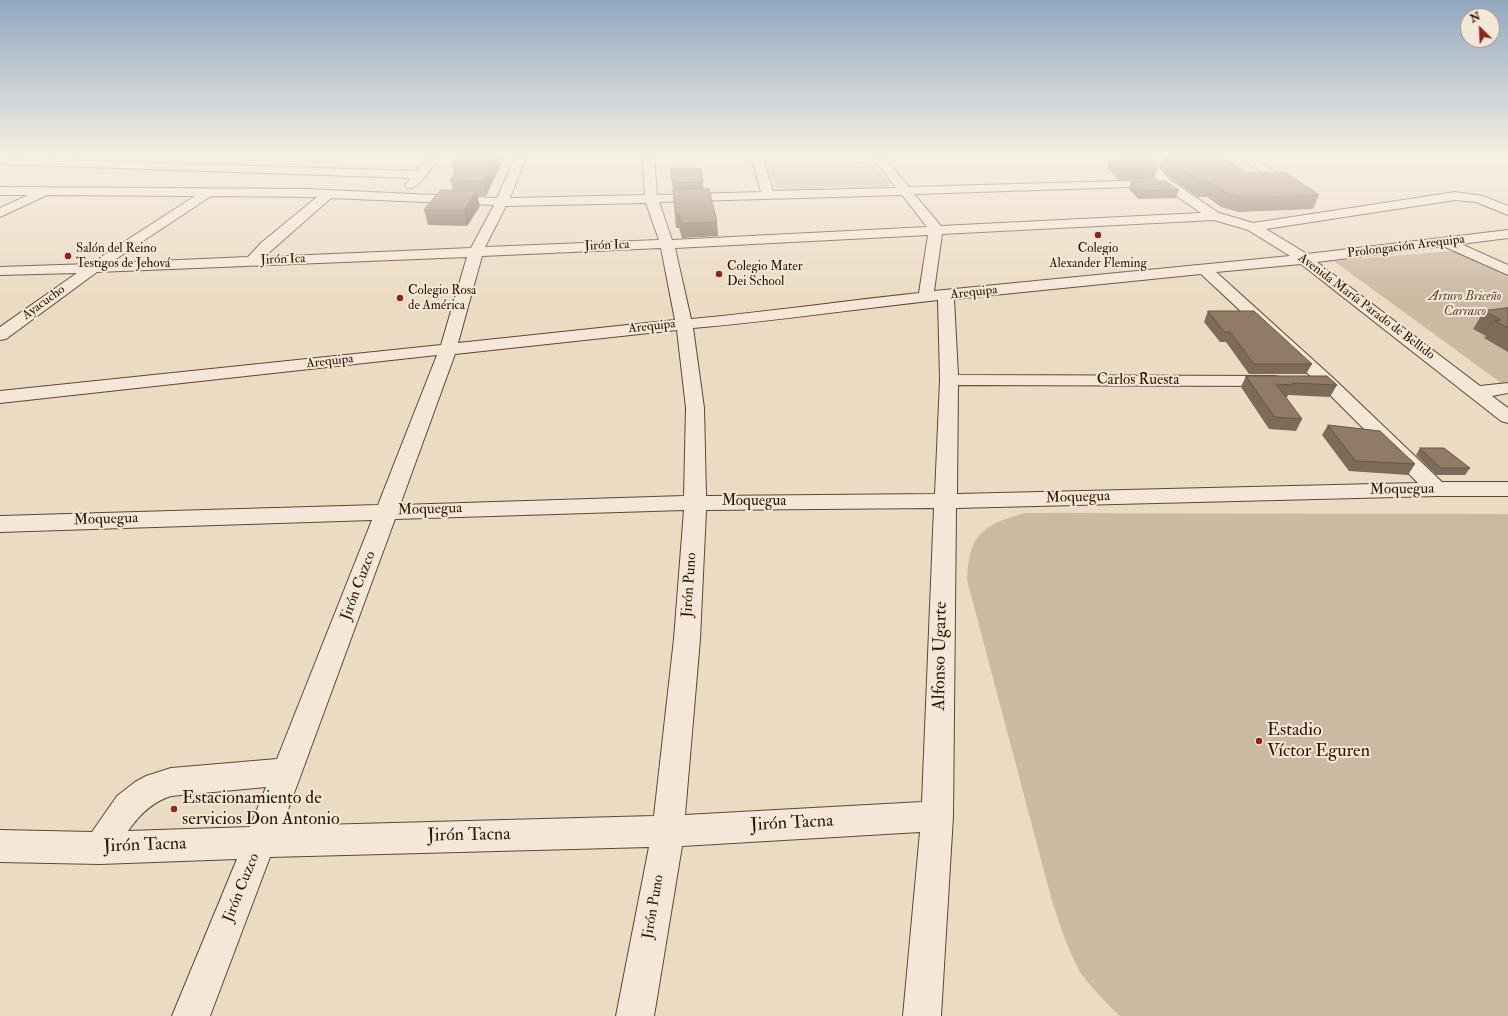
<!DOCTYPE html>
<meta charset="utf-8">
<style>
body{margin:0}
#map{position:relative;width:1508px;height:1016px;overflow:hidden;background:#ecdbc3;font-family:"IM FELL Double Pica",serif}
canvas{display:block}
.north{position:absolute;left:1460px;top:8px;width:40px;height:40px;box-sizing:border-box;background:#f3e8d8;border:1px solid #a59382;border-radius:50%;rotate:336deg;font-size:11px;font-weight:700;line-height:16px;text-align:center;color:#311302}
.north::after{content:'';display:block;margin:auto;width:14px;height:18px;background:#8f2418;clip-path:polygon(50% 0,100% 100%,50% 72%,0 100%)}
</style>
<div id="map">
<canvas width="1508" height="1016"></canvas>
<div class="north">N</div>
</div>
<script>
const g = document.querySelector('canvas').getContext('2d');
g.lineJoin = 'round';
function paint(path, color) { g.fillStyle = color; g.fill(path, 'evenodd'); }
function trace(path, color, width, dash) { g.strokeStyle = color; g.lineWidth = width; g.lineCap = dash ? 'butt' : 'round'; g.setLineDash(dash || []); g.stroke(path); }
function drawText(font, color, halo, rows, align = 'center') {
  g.font = font + ' "IM FELL Double Pica",serif'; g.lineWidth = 4; g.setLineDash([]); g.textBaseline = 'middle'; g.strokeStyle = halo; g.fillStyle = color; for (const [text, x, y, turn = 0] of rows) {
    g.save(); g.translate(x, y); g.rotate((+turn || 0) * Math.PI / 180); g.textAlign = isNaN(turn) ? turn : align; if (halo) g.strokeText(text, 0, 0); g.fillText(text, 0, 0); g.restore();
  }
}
paint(new Path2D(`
 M798,155L846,157L855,166L875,165L891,185L886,187L841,189L840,186L824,187V189C811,189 782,194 772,184L776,183L766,170L768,160Z
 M1453,251L1508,277V382L1501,383L1334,261Z
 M1025,513L1508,514V1016H1120C1109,1006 1086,982 1079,970C1067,948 1060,925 1052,901L967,580C969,534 982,525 1025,513Z`), '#ccb9a2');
const minor = new Path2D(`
 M429,155H440C433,165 419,191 407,188L405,185L411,178L0,164V158L417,171Z
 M516,155H527L510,198L645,195L642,155H654L657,195L761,192L751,155H762L773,191L896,188L871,155H882L909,187L1157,180L1137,155H1148L1170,180L1219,213L1253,223L1455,192L1483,196L1508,206V215L1476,202L1455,200L1266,229L1307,254L1508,230V238L1461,244L1508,265V275L1443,246L1317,262L1480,386L1508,383V393L1492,396L1508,408V423L1501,421L1301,264L1216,272L1332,377L1442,482H1508V496H1437L956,508L953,816L941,1016H903L920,832L682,846L654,1016H616L649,847L270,857L210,1016H172L237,859L100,864L0,862V830L92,832L117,796L135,782L146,776L171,768L277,759L372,520L0,532V516L378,505L437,355L0,403V391L441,345L467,257L97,272L6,339L0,340V327L77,273L0,275V267L90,264L195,196L47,195L0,217V208L28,195H0V187L307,189L497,198ZM1162,186L1201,213L941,226L914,194ZM902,195L927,227L672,240L659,202ZM211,196L317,197L261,243L248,257L110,263ZM331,198L494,205L471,248L264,257ZM646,203L659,240L485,247L506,206ZM1214,220L1248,230L1290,256L934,291L942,234ZM928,235L919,293C843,301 767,312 691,319L675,248ZM661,248L675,320L458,343L482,256ZM1201,274L1320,385L1418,483L957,494L958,385L1274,386L1280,385L1283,381L1280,377L1274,376L958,375L954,299ZM938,300L940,380L935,494L706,496L704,408L693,328C775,321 856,309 938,300ZM677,330L686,408L684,496L400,505L455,354ZM934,508L922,802L685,815L700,639L706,510ZM684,510L674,639L654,816L282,826L395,519ZM266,787L250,827L128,831C139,815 152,802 171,796Z
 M1252,158L1256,159L1302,189L1300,192H1292L1248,163L1246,161Z`);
trace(minor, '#604532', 2);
paint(minor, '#f3e8d8');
paint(new Path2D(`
 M458,155H505L486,196H477L480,206L467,226L428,225L424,210L453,190L450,180L454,175L452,164Z
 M1164,155H1218L1247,173L1319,195L1313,209L1238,212L1221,207L1207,197H1198L1171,179L1160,167Z
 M1109,159L1157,169L1154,179L1119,180L1107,168Z
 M671,168L703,182V190L717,222L718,236L682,238L679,228H676Z
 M1131,182L1179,190L1176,198L1138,199L1129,189Z
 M1508,308V352L1484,338L1486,336L1473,329L1484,311Z
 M1208,311L1312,364L1306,374H1249L1226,342H1220L1204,322Z
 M1246,376L1337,385L1330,397L1288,395L1287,397H1285L1302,419L1296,431L1269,429L1241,387Z
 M1328,425L1415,464L1408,475L1349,471L1322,435Z
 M1420,448L1470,468L1465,475H1436L1416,455Z`), '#7e6a58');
paint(new Path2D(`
 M496,155H505L486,196L483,182Z
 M476,191L480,206L467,226L464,210Z`), '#665647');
const building = new Path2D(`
 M458,155H496L483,182L450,180L464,164H452Z
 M1166,155H1218L1247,173L1285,172L1319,195L1244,198L1226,193L1212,183H1203L1175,165Z
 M1148,158L1157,169L1121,170L1109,159Z
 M671,168H701L703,182L673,183Z
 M1165,181L1179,190L1141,191L1131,182Z
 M709,189L717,222L681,224L679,215H676L673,190Z
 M441,190L476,191L464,210H424Z
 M1508,308V328L1495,321L1501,320L1484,311Z
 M1208,311H1254L1312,364H1254L1230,332H1225Z
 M1246,376H1327L1337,385L1292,383L1293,385L1276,384L1302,419L1275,417Z
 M1328,425L1380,431L1415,464L1356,461Z
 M1420,448H1444L1470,468H1441Z`);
paint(building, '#927b66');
trace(building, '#665647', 1);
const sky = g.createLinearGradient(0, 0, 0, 298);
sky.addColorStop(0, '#90a8bf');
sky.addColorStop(0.52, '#f6efe4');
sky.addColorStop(1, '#f6efe400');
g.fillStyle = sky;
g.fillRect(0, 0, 1508, 298);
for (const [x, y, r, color] of [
 [1098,235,4,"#8f2418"],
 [68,256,4,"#8f2418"],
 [719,274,4,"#8f2418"],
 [400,298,4,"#8f2418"],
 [1259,741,4,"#8f2418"],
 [174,809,4,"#8f2418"]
]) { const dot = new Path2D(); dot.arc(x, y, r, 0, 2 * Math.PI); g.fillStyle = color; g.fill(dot); trace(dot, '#f3e8d8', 1.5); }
drawText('13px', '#311302', '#f3e8d8', [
 ["Jirón Ica",607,246,-2],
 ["Prolongación Arequipa",1406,247,-7],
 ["Jirón Ica",283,260,-2],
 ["Arequipa",974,293,-6],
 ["Ayacucho",44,303,-36],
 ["Avenida María Parado de Bellido",1366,307,37],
 ["Arequipa",652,327,-6],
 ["Arequipa",330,362,-6]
]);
drawText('13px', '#311302', '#f3e8d8', [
 ["Salón del Reino",76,249],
 ["Testigos de Jehová",76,264],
 ["Colegio",1098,249,"center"],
 ["Alexander Fleming",1098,264,"center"],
 ["Colegio Mater",727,267],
 ["Dei School",727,282],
 ["Colegio Rosa",408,291],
 ["de América",408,306]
], 'left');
drawText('italic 13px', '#604532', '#f3e8d8', [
 ["Arturo Briceño",1465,297],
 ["Carrasco",1465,312]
]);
drawText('15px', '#311302', '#f3e8d8', [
 ["Carlos Ruesta",1138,381],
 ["Moquegua",1402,490,-1],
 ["Moquegua",1078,498,-2],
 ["Moquegua",754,502],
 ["Moquegua",430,510,-2],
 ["Moquegua",106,520,-2],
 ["Jirón Puno",690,585,-86],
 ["Jirón Cuzco",359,586,-69],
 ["Jirón Cuzco",242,888,-68],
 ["Jirón Puno",654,907,-80]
]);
drawText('18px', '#311302', '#f3e8d8', [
 ["Alfonso Ugarte",941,656,-89],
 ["Jirón Tacna",792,824,-3],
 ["Jirón Tacna",469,836,-1],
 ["Jirón Tacna",145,846,-2]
]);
drawText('18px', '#311302', '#f3e8d8', [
 ["Estadio",1267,731],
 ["Víctor Eguren",1267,752],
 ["Estacionamiento de",182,799],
 ["servicios Don Antonio",182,820]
], 'left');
</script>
